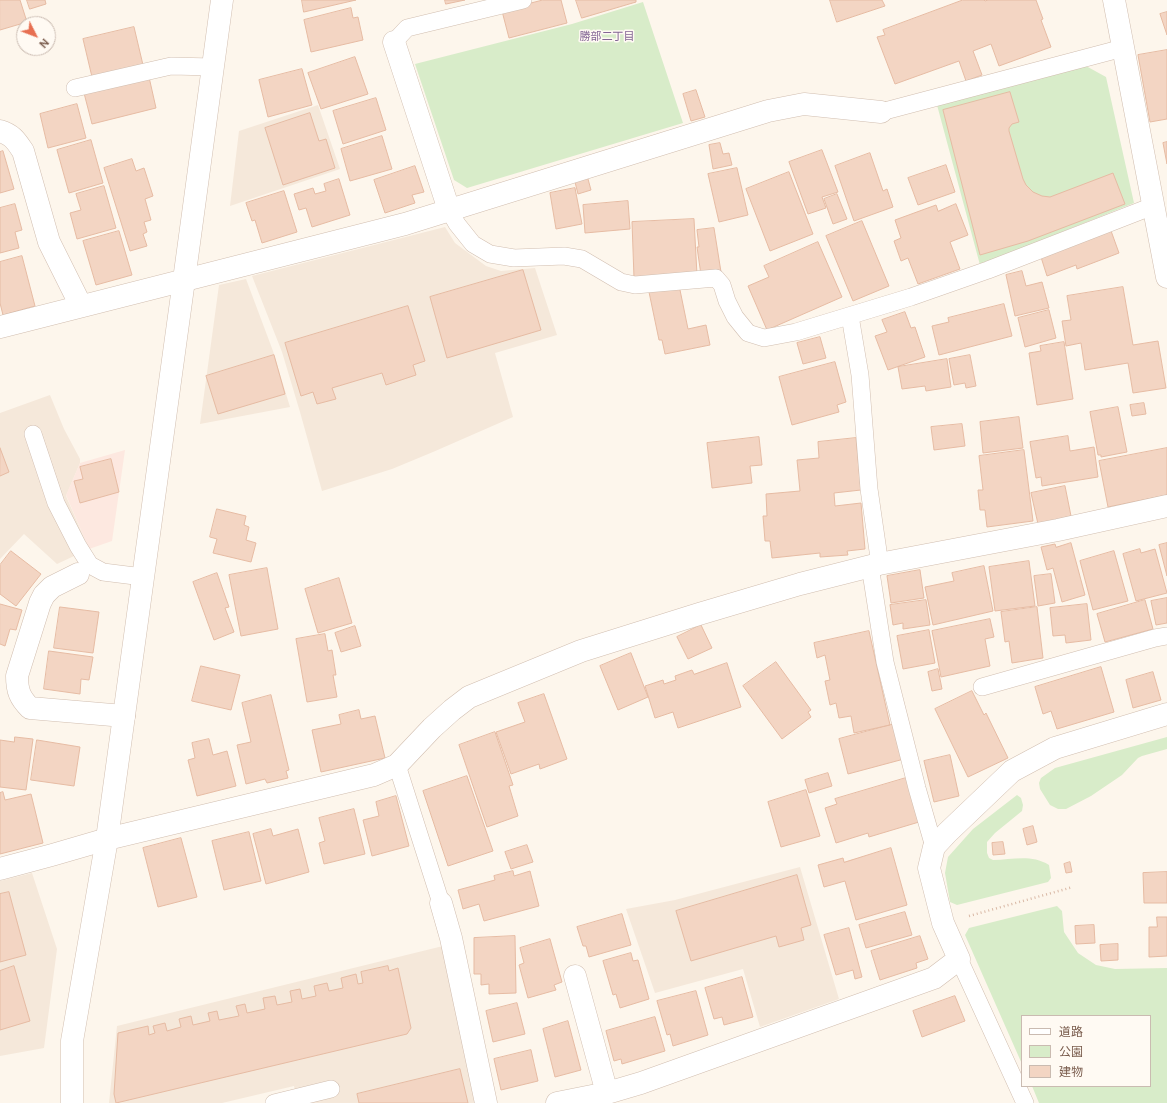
<!DOCTYPE html>
<meta charset="utf-8">
<style>
body{margin:0}
#map{position:relative;width:1167px;height:1103px;overflow:hidden;background:#fdf6ec;font-family:"DM Sans","Noto Sans JP",sans-serif}
canvas{display:block}
.legend{position:absolute;left:1021px;top:1015px;width:130px;height:72px;box-sizing:border-box;background:#fffaf3;border:1px solid #cabbb1;margin:0;padding:5px 7px;list-style:none;font-size:12px;color:#7a5c4d}
.legend li{display:flex;align-items:center;gap:8px;height:20px}
.legend b{width:20px;border:1px solid #cabbb1}
.north{position:absolute;left:16px;top:16px;width:40px;height:40px;box-sizing:border-box;background:#fffaf3;border:1px solid #cabbb1;border-radius:50%;rotate:132deg;font-size:11px;font-weight:700;line-height:16px;text-align:center;color:#7a5c4d}
.north::after{content:'';display:block;margin:auto;width:14px;height:18px;background:#e76f51;clip-path:polygon(50% 0,100% 100%,50% 72%,0 100%)}
</style>
<div id="map">
<canvas width="1167" height="1103"></canvas>
<ul class="legend">
<li><b style="height:5px;background:#fff"></b>道路</li>
<li><b style="height:11px;background:#d8ecc9"></b>公園</li>
<li><b style="height:11px;background:#f3d5c3"></b>建物</li>
</ul>
<div class="north">N</div>
</div>
<script>
const g = document.querySelector('canvas').getContext('2d');
g.lineJoin = 'round';
function paint(path, color) { g.fillStyle = color; g.fill(path, 'evenodd'); }
function trace(path, color, width, dash) { g.strokeStyle = color; g.lineWidth = width; g.lineCap = dash ? 'butt' : 'round'; g.setLineDash(dash || []); g.stroke(path); }
function drawText(font, color, halo, rows, align = 'center') {
  g.font = font + ' "DM Sans","Noto Sans JP",sans-serif'; g.lineWidth = 3; g.setLineDash([]); g.textBaseline = 'middle'; g.strokeStyle = halo; g.fillStyle = color; for (const [text, x, y, turn = 0] of rows) {
    g.save(); g.translate(x, y); g.rotate((+turn || 0) * Math.PI / 180); g.textAlign = isNaN(turn) ? turn : align; if (halo) g.strokeText(text, 0, 0); g.fillText(text, 0, 0); g.restore();
  }
}
paint(new Path2D(`
 M318,105L340,169L230,206L239,131Z
 M445,227L455,243L486,266L501,271L535,268L557,335L495,353L513,417L433,452L392,469L322,491L300,412L282,352L252,276Z
 M246,279L273,351L290,407L200,424L219,285Z
 M50,395L64,429L80,459V463L66,496L89,549L57,564L24,534L0,559V413Z
 M800,867L839,999L760,1027L743,969L655,993L626,909L675,900Z
 M32,873L57,949L44,1048L0,1056V881Z
 M443,946L478,1103H298L294,1086L222,1103H109L117,1026Z`), '#f5e8da');
paint(new Path2D(`
 M125,450L112,541L89,549L66,495L80,463Z`), '#fde8e0');
paint(new Path2D(`
 M643,2L683,123L467,188L454,180L415,64L572,24Z
 M1086,66L1106,77L1134,203L980,265L937,105Z
 M1167,737V749L1142,756L1138,758L1122,775L1091,796L1066,809H1058L1050,805L1040,789L1039,783L1041,778L1055,768Z
 M1017,795L1021,798L1023,805L1022,811L995,833L987,842V853L989,858L993,860C1012,860 1031,854 1049,865L1051,878L1048,882L957,905L950,902L945,873L948,857L973,829Z
 M1057,906L1062,911L1064,932L1078,953L1096,965L1115,969L1167,968V1103H1039L1032,1086H1150V1016H1022V1064L965,935L969,928Z`), '#d8ecc9');
const building = new Path2D(`
 M0,0H20L27,22L0,30Z
 M27,0H45L46,4L30,9Z
 M302,0H356L304,12Z
 M445,0H465L446,4Z
 M543,0H561L567,23L509,38L502,11Z
 M576,0H636V2L582,18Z
 M830,0H882L885,6L837,22Z
 M963,0H984L985,1L988,0H1036L1043,19L1041,20L1051,47L999,66L991,44L973,51L982,75L966,81L959,61L895,84L877,37L885,35L883,30Z
 M351,8L353,18L358,17L363,40L311,52L304,20Z
 M1167,12V35L1160,14Z
 M134,27L143,65L92,77L83,39Z
 M1167,50V119L1150,122L1138,55Z
 M355,57L368,94L321,109L308,73Z
 M302,69L312,105L268,117L259,80Z
 M149,77L156,108L92,124L84,93Z
 M696,90L705,117L691,121L683,94Z
 M1010,92L1019,122L1012,124L1009,128V131L1023,179L1026,185L1033,192L1042,196L1050,197L1113,173L1125,204L1028,241L980,255L943,110Z
 M376,98L386,130L343,144L333,111Z
 M77,104L86,138L48,148L40,114Z
 M310,113L319,141L326,139L335,168L283,185L265,128Z
 M382,136L392,169L350,181L341,149Z
 M91,140L103,183L69,193L57,150Z
 M1167,142V164L1163,143Z
 M720,143L723,154L729,153L732,165L713,169L709,145Z
 M822,150L838,192L822,197L826,208L808,214L789,162Z
 M3,151L14,189L0,193V152Z
 M870,153L883,191L887,189L893,207L854,221L835,166Z
 M132,159L136,171L144,168L153,196L145,199L151,220L144,222L147,232L143,234L147,246L130,251L104,168Z
 M946,165L955,192L918,205L908,178Z
 M415,166L424,192L412,195L415,203L385,213L374,180Z
 M737,168L748,215L719,222L708,174Z
 M789,172L813,234L770,251L746,189Z
 M339,179L350,215L312,227L306,208L299,210L294,194L313,188L315,194L326,191L324,184Z
 M588,179L591,190L578,194L575,182Z
 M104,186L116,228L77,239L70,213L81,210L76,194Z
 M575,188L582,224L556,229L550,193Z
 M284,191L297,232L262,243L255,220L252,221L246,203Z
 M837,194L847,219L833,224L824,199Z
 M628,201L630,229L585,233L583,205Z
 M15,204L22,230L15,232L19,248L0,253V208Z
 M956,204L968,235L950,242L960,269L918,284L908,258L901,261L894,241L901,238L895,220L936,205L938,211Z
 M694,219L697,275L634,278L632,222Z
 M862,221L889,286L853,301L826,236Z
 M714,228L721,272L701,275L697,247H699L697,230Z
 M1110,228L1119,253L1077,269L1076,265L1047,276L1040,254Z
 M119,231L132,275L96,285L83,241Z
 M818,242L842,297L767,330L748,286L769,277L764,266Z
 M22,256L35,306L3,315L0,303V262Z
 M523,270L541,330L447,358L430,297Z
 M1022,271L1026,286L1042,282L1049,308L1015,316L1006,275Z
 M679,285L688,329L706,325L710,345L665,354L662,340H659L649,292Z
 M1123,287L1133,345L1158,341L1166,388L1133,393L1128,363L1085,370L1081,343L1066,346L1062,321L1071,320L1067,296Z
 M1004,304L1012,336L939,355L932,326L949,322L948,318Z
 M408,306L425,361L413,365L416,375L386,385L382,373L332,388L336,399L317,404L313,392L301,396L285,343Z
 M1049,310L1056,338L1025,347L1018,318Z
 M905,312L911,328L915,327L925,357L888,370L875,336L887,332L882,320Z
 M820,337L826,358L803,364L797,343Z
 M1064,342L1073,399L1037,405L1029,353L1041,351L1040,346Z
 M274,355L285,394L218,414L206,376Z
 M970,355L976,386L966,388L965,383L954,385L949,359Z
 M947,359L951,387L926,391L925,386L902,389L898,367Z
 M835,362L846,402L837,405L839,412L792,425L779,377Z
 M1144,403L1146,414L1132,416L1130,405Z
 M1118,407L1127,452L1101,457V455H1098L1090,412Z
 M1019,417L1023,448L983,453L980,422Z
 M962,424L965,446L934,450L931,427Z
 M1068,436L1070,451L1094,447L1098,477L1042,486L1041,477L1036,478L1030,442Z
 M759,437L762,465L750,466L752,483L712,488L707,443Z
 M856,438L861,490L834,493L835,506L861,503L865,549L847,551L848,555L820,557V553L772,558L770,541H765L763,516H767L766,494L800,491L797,460L819,458L818,442Z
 M0,448L9,472L0,476Z
 M1167,448V495L1108,507L1099,461Z
 M1024,450L1033,521L987,527L985,510H980L978,490H983L979,456Z
 M111,459L119,492L80,503L74,481L83,479L80,467Z
 M1065,486L1071,516L1038,524L1031,493Z
 M217,509L246,516L244,525L249,527L246,540L256,543L251,562L213,553L217,539L210,537Z
 M1071,543L1085,595L1062,602L1053,568L1047,570L1041,547L1055,544L1056,547Z
 M1167,543V576L1159,545Z
 M1140,549L1141,553L1155,549L1167,593L1136,601L1123,554Z
 M11,551L41,574L16,606L0,594V565Z
 M1114,551L1128,601L1093,610L1080,561Z
 M1029,561L1035,606L995,611L989,567Z
 M984,566L993,611L933,625L925,587L954,581L952,573Z
 M267,568L278,629L241,636L229,575Z
 M920,570L924,598L891,603L887,576Z
 M217,573L229,607L225,608L234,632L214,640L193,582Z
 M1051,574L1055,603L1038,606L1034,576Z
 M339,578L352,623L318,633L305,589Z
 M1167,598V623L1156,625L1151,601Z
 M926,600L930,625L903,629V623L893,625L890,605Z
 M1145,600L1153,629L1105,642L1097,614Z
 M0,604L22,610L16,630L10,629L5,646L0,644Z
 M1087,604L1091,640L1066,643L1065,635L1053,636L1050,608Z
 M60,607L99,612L93,653L54,648Z
 M1037,607L1043,658L1012,663L1009,641L1005,642L1001,612Z
 M990,619L994,637L985,639L990,666L941,677L932,631Z
 M701,625L712,648L688,659L677,637Z
 M355,626L361,646L341,652L335,633Z
 M929,630L935,663L903,669L897,636Z
 M869,631L890,725L854,733L851,716L839,718L836,703L830,705L825,681L830,680L825,655L817,658L814,643Z
 M325,634L328,651L332,650L336,675H333L337,697L307,702L296,639Z
 M49,651L93,657L89,680L81,679L80,694L44,689Z
 M631,653L648,697L618,710L600,666Z
 M776,662L811,710L808,712L811,717L782,739L743,686Z
 M727,663L741,707L678,728L673,712L655,718L645,686L663,680L664,684L676,680L675,676L692,670L694,674Z
 M201,666L240,675L231,710L192,701Z
 M1101,667L1114,712L1057,729L1051,711L1043,714L1035,687Z
 M938,669L942,689L932,691L928,672Z
 M1153,672L1161,700L1133,708L1126,680Z
 M972,691L984,715L986,713L1008,758L968,777L935,709Z
 M544,694L567,759L540,769L539,764L511,774L496,732L525,722L518,703Z
 M271,695L289,770L286,771L288,778L267,783L265,779L246,784L237,745L251,742L242,703Z
 M359,710L361,719L375,716L385,758L321,772L312,730L341,724L339,715Z
 M895,724L904,759L848,774L839,739Z
 M495,732L513,785L509,786L518,816L487,827L459,745Z
 M15,737L33,739L26,790L0,787V740L14,742Z
 M209,739L213,755L227,751L236,786L197,796L188,760L195,758L192,743Z
 M37,740L80,747L74,786L31,780Z
 M950,755L959,796L934,802L924,761Z
 M828,773L832,786L809,793L805,780Z
 M467,776L493,851L448,866L423,791Z
 M906,778L919,822L869,837L868,833L836,843L825,808L837,804L835,799Z
 M806,790L820,836L781,847L768,802Z
 M3,792L5,800L31,794L43,843L0,854V793Z
 M396,796L409,846L372,856L363,820L379,816L376,802Z
 M354,809L365,854L324,864L319,843L325,841L319,818Z
 M1033,826L1037,842L1027,845L1023,829Z
 M271,829L273,836L298,829L309,872L266,884L253,834Z
 M249,832L261,881L224,890L212,841Z
 M181,838L197,897L158,907L143,848Z
 M1003,842L1005,854L993,855L992,843Z
 M527,845L533,862L511,869L505,852Z
 M891,848L907,905L856,920L845,881L824,887L818,865L843,858L844,862Z
 M1070,862L1072,872L1066,873L1064,864Z
 M513,871L514,876L530,871L539,906L484,921L479,904L463,909L458,890L495,880L494,876Z
 M1167,872V903H1144L1143,873Z
 M797,875L811,925L801,928L804,940L779,947L776,936L691,961L676,911Z
 M9,892L26,955L0,962V894Z
 M905,912L912,935L866,948L859,925Z
 M622,914L631,945L589,957L586,946H583L577,927Z
 M1157,917H1167V956L1149,957V927H1157Z
 M1094,925L1095,943L1076,944L1075,926Z
 M849,928L862,977L855,979L853,970L836,975L824,935Z
 M515,936L516,993L489,994V984L481,985V974H474V938Z
 M920,936L928,959L916,963L917,968L880,980L871,951Z
 M550,939L562,982L554,985L556,990L528,998L519,965L524,963L520,948Z
 M1118,944V960L1101,961L1100,945Z
 M631,953L633,961L638,960L649,999L620,1008L616,994L613,995L603,961Z
 M14,966L30,1021L0,1030V971Z
 M388,966L389,971L398,968L411,1028L407,1034L116,1103L114,1094L118,1033L148,1026L149,1035L155,1033L153,1026L165,1023L167,1031L181,1027L179,1019L191,1016L193,1025L210,1021L208,1013L217,1011L219,1020L239,1016L236,1006L245,1004L247,1013L265,1009L263,998L275,996L277,1005L292,1002L290,991L300,989L302,999L316,996L314,986L327,983L329,991L343,988L341,978L356,974L358,984L363,983L361,972Z
 M742,977L753,1017L724,1025L722,1017L714,1019L705,988Z
 M696,991L708,1035L673,1046L670,1034L667,1035L657,1001Z
 M955,996L965,1021L922,1037L913,1011Z
 M517,1003L525,1034L493,1042L486,1011Z
 M655,1017L665,1051L622,1064L621,1059L614,1061L606,1031Z
 M568,1021L581,1070L555,1077L543,1029Z
 M531,1050L538,1081L501,1090L494,1059Z
 M460,1069L468,1103H359L357,1094Z`);
paint(building, '#f3d5c3');
trace(building, '#e6bba3', 1);
const service = new Path2D(`
 M394,42L407,28L523,0
 M75,88L171,66L213,67
 M881,112L1123,48
 M449,210L457,224L473,244L490,254L514,258L564,256L582,259L621,282L635,285L716,278L722,285L727,301L735,317L748,333L764,338L796,332L911,297L988,270L1153,206
 M850,316L860,375L869,489L878,551L879,564
 M33,434L56,503L78,546L90,565L103,572L143,577
 M870,566L885,662L917,788L934,847
 M982,687L1155,638L1167,636
 M397,765L441,903
 M959,959L1025,1103
 M274,1103L331,1089`);
const minor = new Path2D(`
 M1114,0L1167,277
 M394,42L449,210
 M0,131C13,135 16,141 23,151L49,242L81,306
 M0,327L405,224L768,111L804,104L881,112
 M78,574L52,587L44,595L40,603L17,676C17,691 20,698 30,708L124,716
 M0,869L52,855L107,839L374,775L397,765L432,728L452,710L469,697L581,651L699,614L800,584L879,564L1058,530L1167,506
 M441,903L451,938L486,1103
 M575,976L607,1093
 M557,1103L607,1093L641,1083L934,978L959,959L943,923L929,868L934,847L947,833L1012,771L1055,748L1167,714`);
const tertiary = new Path2D(`
 M72,1103V1041L107,839L184,280L222,0`);
trace(service, '#d1beb0', 18);
trace(minor, '#d1beb0', 23);
trace(tertiary, '#d1beb0', 23);
trace(new Path2D(`
 M969,916L1073,887`), '#d9b8a5', 2.5, [1, 3]);
trace(service, '#fff', 17);
trace(minor, '#fff', 22);
trace(tertiary, '#fff', 22);
drawText('11px', '#846695', '#fffaf3', [
 ["勝部二丁目",607,37]
]);
</script>
